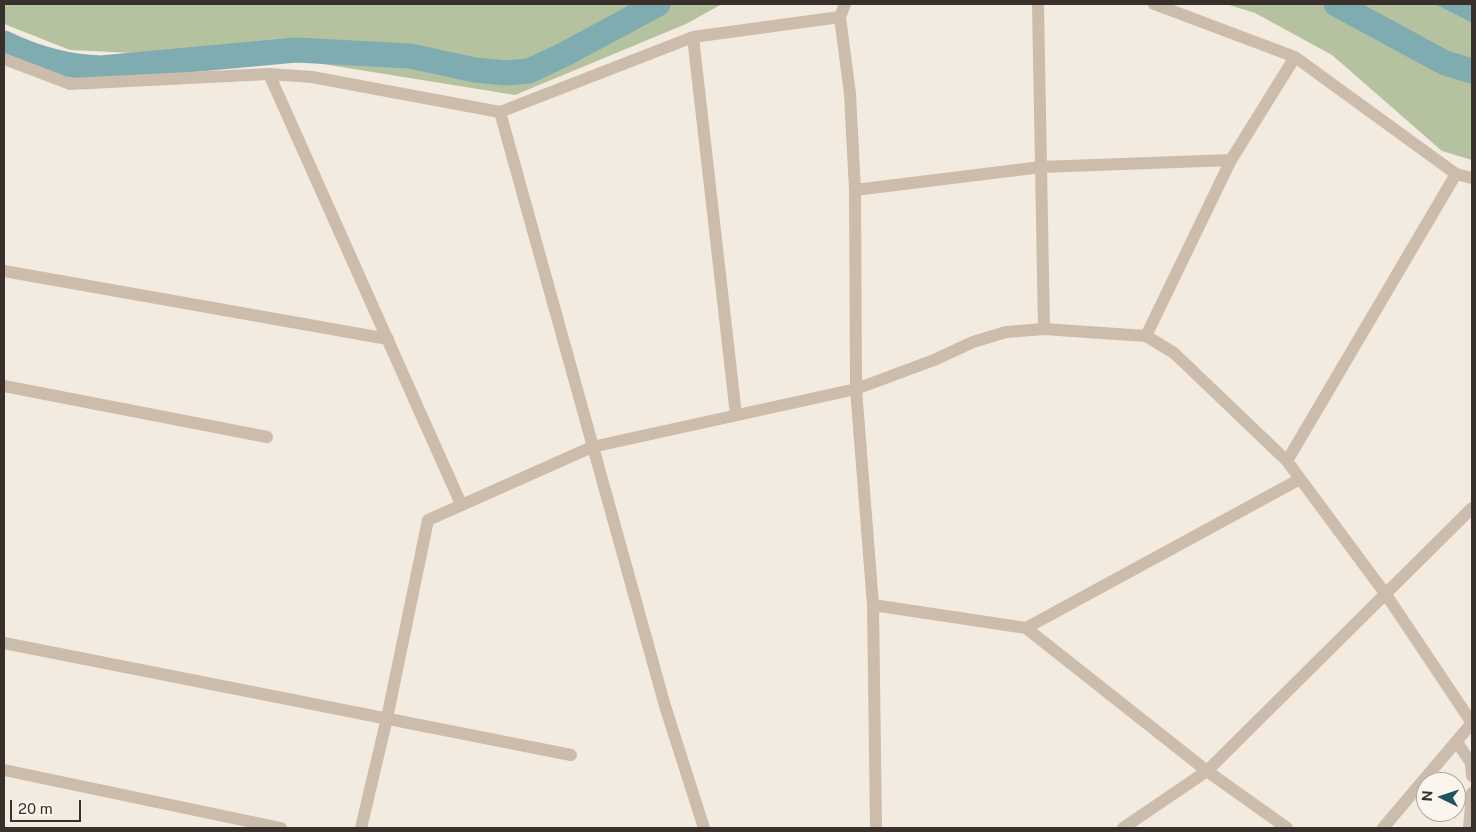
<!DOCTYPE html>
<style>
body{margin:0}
#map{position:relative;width:1476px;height:832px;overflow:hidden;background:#f3ebe0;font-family:"Public Sans",sans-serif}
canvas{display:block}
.frame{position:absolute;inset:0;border:5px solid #39302b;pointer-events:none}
.north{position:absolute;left:1416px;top:772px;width:50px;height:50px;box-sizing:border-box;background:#faf5ed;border:1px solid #ada69f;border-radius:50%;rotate:274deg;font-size:14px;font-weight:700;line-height:20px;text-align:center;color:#39302b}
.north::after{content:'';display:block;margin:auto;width:18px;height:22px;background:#20545b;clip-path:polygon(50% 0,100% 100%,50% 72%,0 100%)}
.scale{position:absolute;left:10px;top:800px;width:71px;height:22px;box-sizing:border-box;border:2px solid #39302b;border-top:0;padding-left:6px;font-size:15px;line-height:18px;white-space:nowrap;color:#39302b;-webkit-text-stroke:4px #faf5ed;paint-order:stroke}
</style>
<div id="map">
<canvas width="1476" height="832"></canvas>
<div class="frame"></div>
<div class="north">N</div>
<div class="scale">20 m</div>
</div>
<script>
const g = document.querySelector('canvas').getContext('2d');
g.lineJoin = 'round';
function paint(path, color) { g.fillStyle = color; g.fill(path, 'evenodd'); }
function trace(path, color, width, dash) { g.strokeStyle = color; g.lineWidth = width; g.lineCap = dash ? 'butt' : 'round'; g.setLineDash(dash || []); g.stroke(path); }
paint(new Path2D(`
 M4,4H722L686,24L515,95L304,61L70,50L4,24Z
 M1226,4H1434L1472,23V160L1442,151L1332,55L1255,13Z`), '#b5c2a0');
paint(new Path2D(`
 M1434,4H1472V23Z`), '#7facb0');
trace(new Path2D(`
 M1336,4L1445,63L1472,71
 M4,43C33,57 68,67 101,68L296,50L410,56L475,70L506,73L529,71L563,55L658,4`), '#7facb0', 25);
trace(new Path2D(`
 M1038,4L1044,329
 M1154,4L1295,57L1456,174L1472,178
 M840,17L850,94L855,190L856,389L873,605L876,828
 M693,37L736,415
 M4,59L70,84L269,74L312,77L500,112L693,37L840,17L845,4
 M269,74L461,504
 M500,112L665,706L704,828
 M855,190L1041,167L1231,160
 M4,271L388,339
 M1146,336L1231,160L1295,57
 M4,386L267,437
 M1287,461L1456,174
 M873,605L1026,628L1207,771L1287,828
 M1026,628L1300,479
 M4,643L571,755
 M1457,742L1471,763L1472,776
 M4,770L281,828
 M361,828L387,718L428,520L592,447L856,389L934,360L973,342L1006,332L1044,329L1146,336L1174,353L1287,461L1387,596L1472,723
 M1123,828L1207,771L1472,508
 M1383,828L1472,723
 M1469,828L1472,793`), '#cbbcac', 12);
</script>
